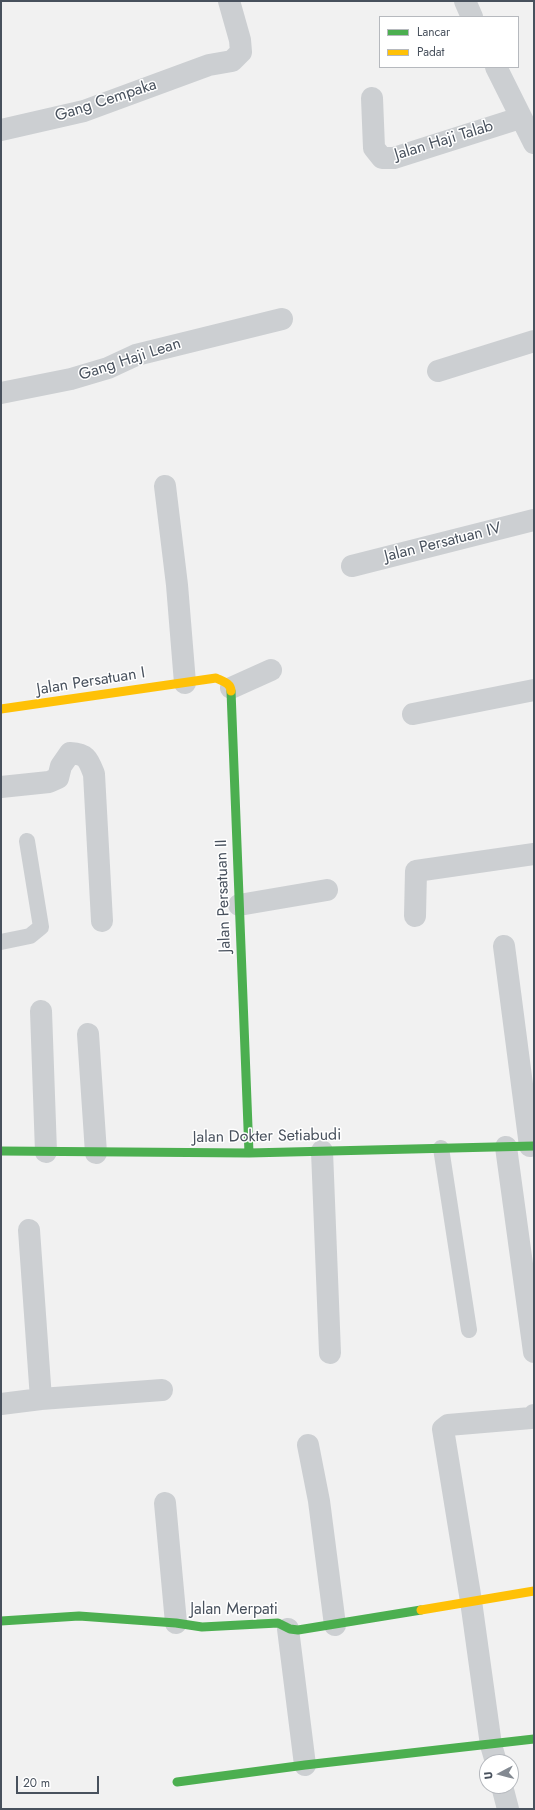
<!DOCTYPE html>
<style>
body{margin:0}
#map{position:relative;width:535px;height:1810px;overflow:hidden;background:#f1f1f1;font-family:Jost,sans-serif}
canvas{display:block}
.frame{position:absolute;inset:0;border:2px solid #48515d;pointer-events:none}
.legend{position:absolute;left:379px;top:16px;width:140px;height:52px;box-sizing:border-box;background:#fff;border:1px solid #b6b9be;margin:0;padding:5px 7px;list-style:none;font-size:12px;color:#48515d}
.legend li{display:flex;align-items:center;gap:8px;height:20px}
.legend b{width:20px;border:1px solid #b6b9be}
.north{position:absolute;left:479px;top:1754px;width:40px;height:40px;box-sizing:border-box;background:#fff;border:1px solid #b6b9be;border-radius:50%;rotate:263deg;font-size:11px;font-weight:700;line-height:16px;text-align:center;color:#48515d}
.north::after{content:'';display:block;margin:auto;width:14px;height:18px;background:#838991;clip-path:polygon(50% 0,100% 100%,50% 72%,0 100%)}
.scale{position:absolute;left:16px;top:1776px;width:83px;height:18px;box-sizing:border-box;border:2px solid #48515d;border-top:0;padding-left:5px;font-size:12px;line-height:14px;white-space:nowrap;color:#48515d;-webkit-text-stroke:3px #fff;paint-order:stroke}
</style>
<div id="map">
<canvas width="535" height="1810"></canvas>
<div class="frame"></div>
<ul class="legend">
<li><b style="height:5px;background:#4caf50"></b>Lancar</li>
<li><b style="height:5px;background:#ffc107"></b>Padat</li>
</ul>
<div class="north">U</div>
<div class="scale">20 m</div>
</div>
<script>
const g = document.querySelector('canvas').getContext('2d');
g.lineJoin = 'round';
function trace(path, color, width, dash) { g.strokeStyle = color; g.lineWidth = width; g.lineCap = dash ? 'butt' : 'round'; g.setLineDash(dash || []); g.stroke(path); }
function drawText(font, color, halo, rows, align = 'center') {
  g.font = font + ' Jost,sans-serif'; g.lineWidth = 3; g.setLineDash([]); g.textBaseline = 'middle'; g.strokeStyle = halo; g.fillStyle = color; for (const [text, x, y, turn = 0] of rows) {
    g.save(); g.translate(x, y); g.rotate((+turn || 0) * Math.PI / 180); g.textAlign = isNaN(turn) ? turn : align; if (halo) g.strokeText(text, 0, 0); g.fillText(text, 0, 0); g.restore();
  }
}
trace(new Path2D(`
 M1,942L30,936L41,927L27,841
 M441,1148L469,1330`), '#cccfd2', 16);
trace(new Path2D(`
 M465,1L472,17
 M496,67L534,143
 M372,98L374,148L382,158H394L520,118
 M1,130L84,111L209,65L232,61L241,52L240,40L229,1
 M438,371L534,341
 M1,393L71,379L108,368L136,355L282,319
 M165,486L177,585L185,683
 M352,566L534,520
 M231,688L271,670
 M413,714L534,690
 M1,787L49,782L58,778L61,766L70,753C87,754 88,759 94,774L102,921
 M239,905L327,890
 M415,916L416,871L534,854
 M504,946L530,1146
 M41,1011L46,1152
 M88,1034L96,1153
 M506,1147L534,1352
 M322,1151L330,1353
 M29,1230L41,1399
 M1,1404L41,1399L162,1390
 M308,1445L319,1501L335,1625
 M165,1503L176,1623
 M288,1629L305,1765
 M496,1762L491,1745L471,1601L443,1429L448,1425L531,1418L534,1415
 M502,1786L508,1809`), '#cccfd2', 22);
trace(new Path2D(`
 M231,691L249,1153
 M1,1151L249,1153L534,1146
 M1,1621L79,1616L176,1623L202,1627L278,1623L290,1629L298,1630L421,1610
 M177,1782L305,1765L534,1739`), '#4caf50', 9);
trace(new Path2D(`
 M1,709L216,678C222,681 231,683 231,691
 M421,1610L534,1591`), '#ffc107', 9);
drawText('16px', '#48515d', '#fff', [
 ["Gang Cempaka",106,101,-18],
 ["Jalan Haji Talab",444,141,-17],
 ["Gang Haji Lean",130,360,-18],
 ["Jalan Persatuan IV",443,543,-14],
 ["Jalan Persatuan I",91,682,-9],
 ["Jalan Persatuan II",224,896,-92],
 ["Jalan Dokter Setiabudi",267,1137,-1],
 ["Jalan Merpati",234,1610]
]);
</script>
